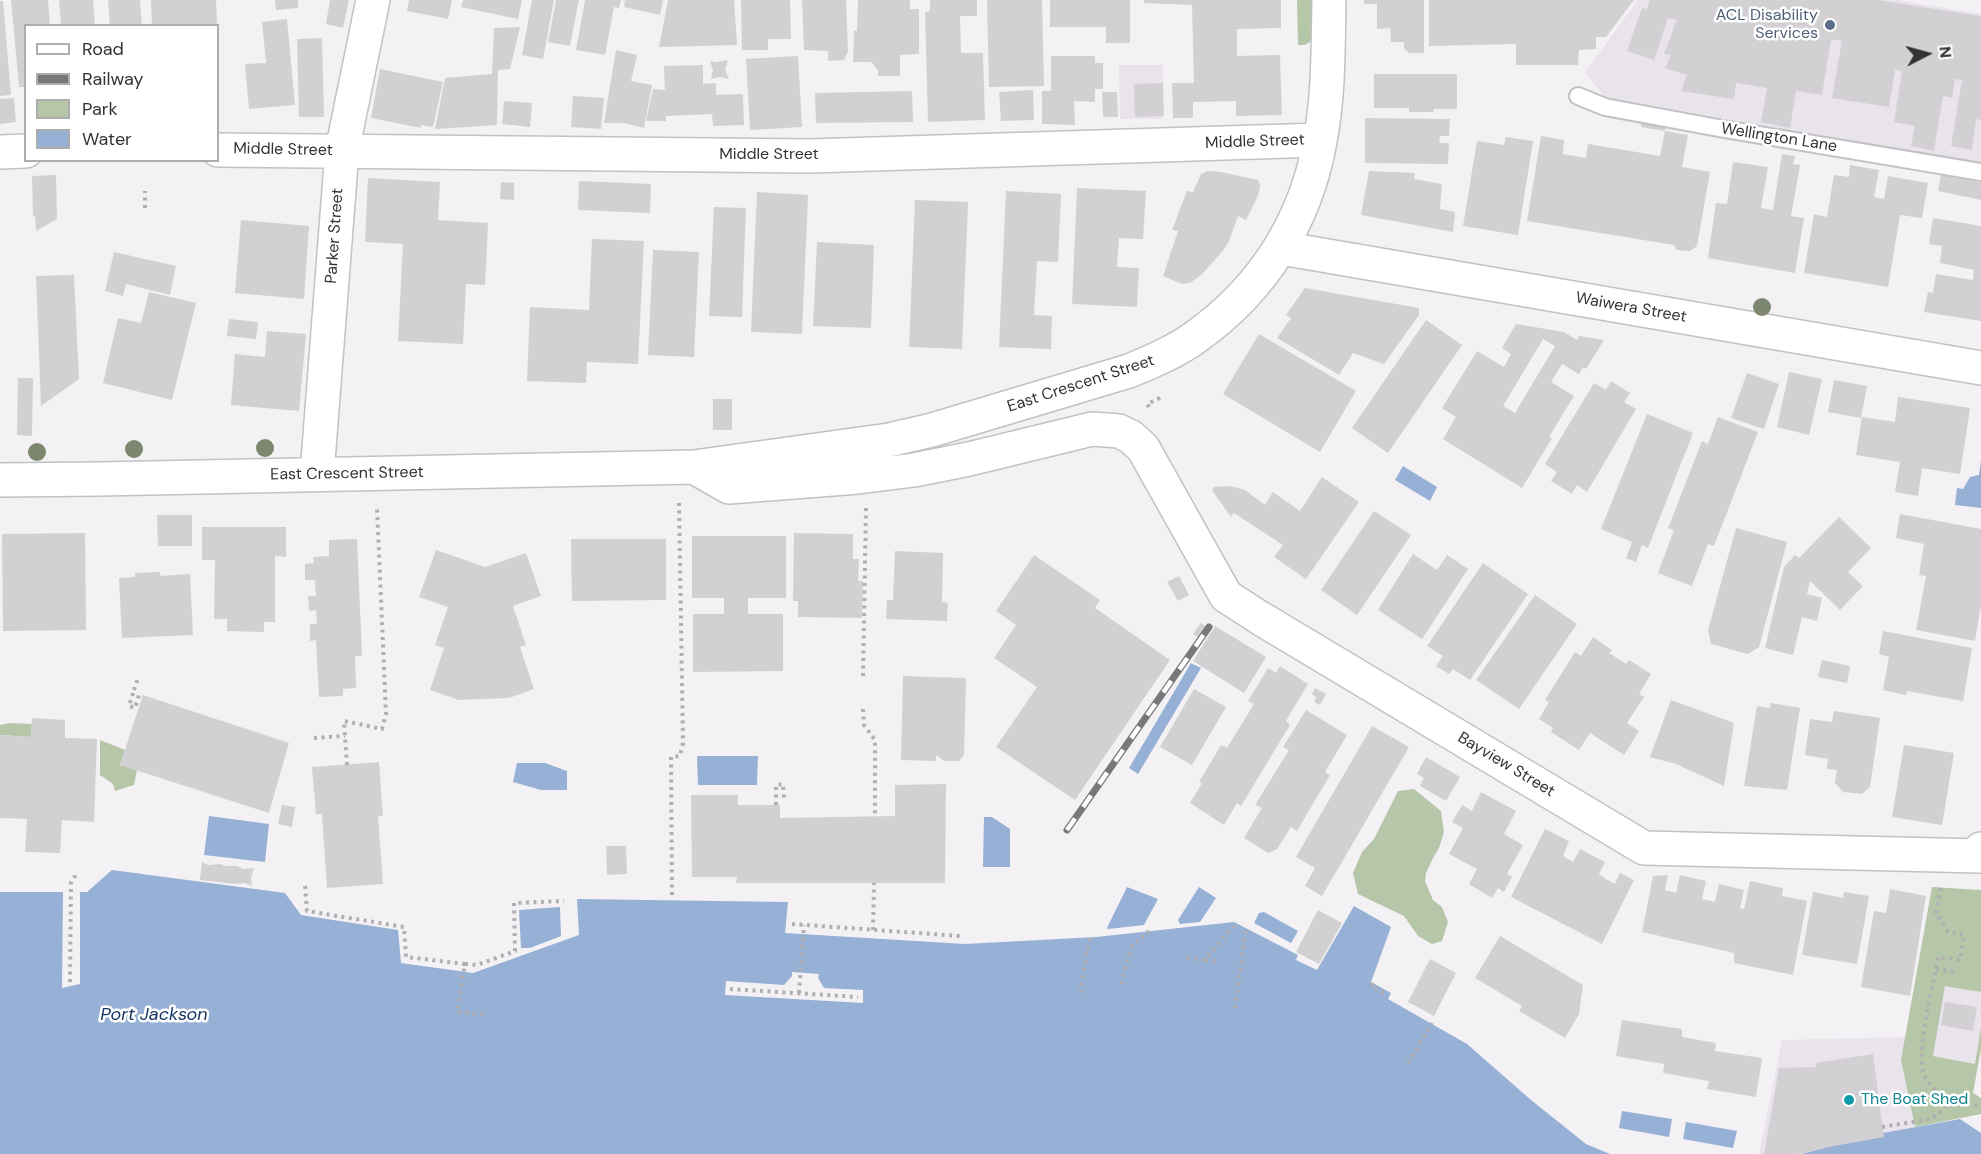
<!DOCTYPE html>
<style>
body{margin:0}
#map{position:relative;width:1981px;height:1154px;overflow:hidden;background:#f3f1f4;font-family:"DM Sans",sans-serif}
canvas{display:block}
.legend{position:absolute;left:24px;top:24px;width:195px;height:138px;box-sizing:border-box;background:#fff;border:2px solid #aeadae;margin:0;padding:8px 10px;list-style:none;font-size:18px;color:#343334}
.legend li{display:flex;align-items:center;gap:12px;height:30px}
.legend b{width:30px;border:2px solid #aeadae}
.north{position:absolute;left:1897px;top:24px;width:60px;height:60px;-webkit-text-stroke:4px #fff;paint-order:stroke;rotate:84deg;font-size:16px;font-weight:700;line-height:24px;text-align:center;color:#343334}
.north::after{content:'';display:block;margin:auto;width:21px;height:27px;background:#343334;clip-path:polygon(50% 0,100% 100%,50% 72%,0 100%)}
</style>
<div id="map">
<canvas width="1981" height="1154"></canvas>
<ul class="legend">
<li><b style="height:8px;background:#fff"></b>Road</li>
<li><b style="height:8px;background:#787779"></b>Railway</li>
<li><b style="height:16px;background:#b6c6a8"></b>Park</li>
<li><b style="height:16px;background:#97b0d6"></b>Water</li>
</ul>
<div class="north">N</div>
</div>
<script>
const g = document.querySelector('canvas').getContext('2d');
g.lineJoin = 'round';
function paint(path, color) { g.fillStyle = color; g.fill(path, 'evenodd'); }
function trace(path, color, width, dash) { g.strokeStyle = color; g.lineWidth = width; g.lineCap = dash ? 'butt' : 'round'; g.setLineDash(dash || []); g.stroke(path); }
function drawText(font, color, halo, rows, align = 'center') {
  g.font = font + ' "DM Sans",sans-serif'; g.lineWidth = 5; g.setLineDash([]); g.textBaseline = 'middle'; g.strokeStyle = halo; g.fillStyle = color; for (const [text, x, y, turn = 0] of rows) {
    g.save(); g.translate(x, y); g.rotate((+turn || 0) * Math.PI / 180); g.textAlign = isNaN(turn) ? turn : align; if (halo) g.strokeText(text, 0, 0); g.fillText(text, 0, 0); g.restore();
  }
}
paint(new Path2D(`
 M1638,0H1897L1981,14V164L1605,97L1585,72Z
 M1119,65H1163V119H1120Z
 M1945,985L1981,992V1027L1975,1064L1933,1056Z
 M1906,1037L1901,1060L1915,1127L1801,1154H1759L1782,1040Z`), '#e9e3ec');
paint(new Path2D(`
 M1297,0H1317L1312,41L1305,45H1298Z
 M10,723L32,724L31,737L0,735V725Z
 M100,740L125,750L120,765L137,770L134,785L115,791L113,784L100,775Z
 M1414,789L1441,811L1444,832L1439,848L1433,858L1426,873L1425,881L1433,900L1442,907L1448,922L1442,941L1432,944L1418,936L1404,916L1358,894L1353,873L1362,852L1374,839L1398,791Z
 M1932,887L1981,890V992L1945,986L1933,1056L1975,1064L1981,1027V1049L1973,1093L1981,1098V1114L1915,1127L1901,1060Z`), '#b6c6a8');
paint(new Path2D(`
 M1981,460V508L1955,505L1957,488L1963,489L1970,477L1979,475Z
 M1403,466L1437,487L1430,501L1395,480Z
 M1191,663L1201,668L1138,774L1129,768Z
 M697,756H758L757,785H698Z
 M545,763L567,771V790H541L513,782L517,763Z
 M209,816L269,824L265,862L204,855Z
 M984,817H992L1010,829V867H983Z
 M112,870L285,893L301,915L398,930L401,963L473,973L579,935L577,899L788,902L785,933L965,944L1096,937L1234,922L1298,955L1296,960L1317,970L1354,906L1391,927L1371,982L1391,993L1388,999L1467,1044L1531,1100L1586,1144L1610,1154H0V892H87Z
 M1127,887L1158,899L1144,925L1108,929L1107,928Z
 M1199,887L1216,898L1200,922L1180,924L1178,920Z
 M560,907L561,936L530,948H521L519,910Z
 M1264,912L1298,931L1291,943L1254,923L1259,913Z
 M1622,1111L1672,1119L1669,1137L1619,1128Z
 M1960,1119L1981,1133V1154H1801L1883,1133Z
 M1686,1122L1737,1131L1733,1148L1683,1139Z`), '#97b0d6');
paint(new Path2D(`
 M63,892H80V984L62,988Z
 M792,972L819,974L818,978L824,988L863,990V1003L725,995L726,981L784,985L792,976Z`), '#f3f1f4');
paint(new Path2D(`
 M11,0H48L50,26H26V87H19Z
 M59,0H93L95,26H61Z
 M108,0H140L142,26H110Z
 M151,0H216L217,26H152Z
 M275,0H298V8L276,10Z
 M330,0H349L343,28L326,24Z
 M409,0H452L448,19L407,11Z
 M463,0H522L518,19L461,7Z
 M532,0H554L543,59L522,55Z
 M556,0H579L570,46L548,42Z
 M585,0H621L619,8L614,7L605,55L576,50Z
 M625,0H663L660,15L624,7Z
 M668,0H734L737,45L659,47Z
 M741,0H790L791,39H768V50H742Z
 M802,0H846L848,52L844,60L828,61V51L804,50Z
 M858,0H910V9H919V54L900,55V76H878V70L871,62H853L854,31H857Z
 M930,0H977V16H960L961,53H983L985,120L928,122L925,12L930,11Z
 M987,0H1042L1044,86L989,87Z
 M1050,0H1130V43H1106V27H1050Z
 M1144,0H1281V28L1237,29V56L1280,55L1282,115L1236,116V101L1193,102V118H1173L1172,83H1194L1192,5L1144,3Z
 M1364,0H1424V53H1409L1404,48V42H1391L1390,28L1377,29V4H1364Z
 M1429,0H1634L1606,37H1596V49L1579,50L1578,65H1516V44L1429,46Z
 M1650,0H1878L1981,16V120L1976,119L1972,150L1951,146L1962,80L1955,79L1952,98L1943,96L1934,151L1911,146L1915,126L1894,122L1902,71L1895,70L1889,107L1832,98L1842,41L1831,39L1822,95L1796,91L1790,128L1761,122L1767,88L1736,83L1734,99L1681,91L1687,75L1665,68L1671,55L1664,54L1677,20L1668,18L1654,60L1627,51L1642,8L1647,9Z
 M0,1H3L11,95L0,96Z
 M287,19L295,105L249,109L245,64L266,63L262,22Z
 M520,27L510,69L498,70L497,125L435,129L445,78L492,74L494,28Z
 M322,38L324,117H299L297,39Z
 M616,50L637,55L631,81L652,85L644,128L624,123H604Z
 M798,56L802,127L750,130L746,59Z
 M1051,56H1095V63H1103V89H1095V102L1074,101L1075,125L1042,124V91H1051Z
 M728,60L725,69L729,79L719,77L711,79L713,70L710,61L716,62Z
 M703,65V84L716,83V95L743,94L744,125L713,126L712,114L666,116V121H646L653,89L665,90L664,66Z
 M380,69L443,82L433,127L421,125V128L371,118Z
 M1374,74H1457V109H1434L1433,112H1409V108H1374Z
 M1163,83L1164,116L1135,117L1134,84Z
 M1033,90L1034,120L1001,121L999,92Z
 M912,91L913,122L816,123L815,93Z
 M1102,92H1117L1118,117H1103Z
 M573,96L604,98L601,129L571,127Z
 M14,98L16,122L0,124V99Z
 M504,101L532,103L530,127L502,124Z
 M1365,118L1450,119L1449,136H1440L1439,143H1449L1448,164L1365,163Z
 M1641,121L1666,126L1665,131L1688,135L1682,167L1710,172L1697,246L1690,251L1677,250L1674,245L1527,221L1541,136L1564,140L1563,154L1586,158L1588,144L1660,156L1665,131L1641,127Z
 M1506,137L1533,141L1518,235L1463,226L1477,141L1504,145Z
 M1782,154L1795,156L1793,164L1800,165L1791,216L1804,218L1795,273L1708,258L1716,203L1727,204L1733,162L1768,167L1761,208L1773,210Z
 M1850,165L1879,170L1874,197L1884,199L1888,176L1928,183L1922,218L1900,215L1888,287L1804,273L1814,214L1827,217L1834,175L1849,177Z
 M1208,171L1221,172L1258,180L1260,184V188L1257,198L1246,220L1238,216L1229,241L1223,251L1201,275L1190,283L1182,284L1163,276L1178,231L1172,230L1187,191L1193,192L1201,174Z
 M1369,171L1415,173L1414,179L1442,184L1440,209L1455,212L1453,232L1361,215Z
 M1941,174L1981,182V200L1938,191Z
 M56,175L57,219L36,231L35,215L33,217L32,176Z
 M368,178L440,182L438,220L488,223L485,285L466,284L463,344L398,341L403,244L365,242Z
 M579,181L651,184L650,213L578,210Z
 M501,182L514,183V200L500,199Z
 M1077,188L1146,191L1143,239L1119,238L1117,267L1139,268L1137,307L1072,304Z
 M1006,191L1061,194L1058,262L1037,261L1034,315L1052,316L1051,349L999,347Z
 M757,192L808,195L802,334L751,332Z
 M915,200L968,202L962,349L909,347Z
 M714,207L746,208L742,317L709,316Z
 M1933,218L1981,226V321L1924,312L1928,292L1933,293L1936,274L1973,280L1974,270L1940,263L1942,246L1929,244Z
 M241,220L309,226L304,299L235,293Z
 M592,239L644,241L638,364L587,362L586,383L527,381L530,307L589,310Z
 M817,242L874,245L871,328L813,326Z
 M653,250L699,252L694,357L648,355Z
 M114,252L176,266L170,295L126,284L123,296L105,291Z
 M74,275L79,379L41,406L36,276Z
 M1305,288L1419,308V315L1384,364L1353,353L1339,375L1277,338L1291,318L1286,315Z
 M149,292L196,303L172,400L103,383L118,318L141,323Z
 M229,319L258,322L256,339L227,336Z
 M1426,320L1462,345L1388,453L1352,428Z
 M1516,324L1564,332L1577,340L1579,336L1604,340L1586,369L1583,367L1579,374L1562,364L1551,382L1574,396L1549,437L1552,438L1522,488L1443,439L1456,417L1442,408L1477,351L1504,367L1511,354L1502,348ZM1543,339L1555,346L1515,413L1503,406Z
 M267,331L306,334L299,411L231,405L235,354L265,357Z
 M1259,334L1356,391L1320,452L1223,394Z
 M1789,372L1822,379L1809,435L1777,427Z
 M1747,373L1779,384L1764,429L1731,418Z
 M18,378H33L32,436L17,435Z
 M1834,380L1867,386L1861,418L1828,412Z
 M1611,381L1630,393L1624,402L1636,409L1587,492L1577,485L1572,494L1551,481L1557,472L1545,464L1594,383L1606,390Z
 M1898,397L1970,408L1960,474L1922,468L1918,496L1895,492L1900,462L1856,455L1862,417L1895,422Z
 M713,399H732V430H713Z
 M1647,414L1693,433L1648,548L1642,545L1636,562L1626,558L1632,542L1601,529Z
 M1718,417L1758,432L1714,546L1708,544L1692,586L1658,573L1674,530L1668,528L1702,441L1708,444Z
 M1322,477L1359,502L1306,579L1274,557L1283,545L1234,513L1231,517L1212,490L1214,487L1230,486L1245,490L1265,505L1273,492L1300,511Z
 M1374,511L1411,535L1357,615L1321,590Z
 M1900,514L1981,529V605L1975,641L1916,630L1926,576L1919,575L1924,544L1896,538Z
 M157,515H192V546H158Z
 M1839,517L1871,548L1848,572L1863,586L1840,610L1810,581L1807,594L1822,598L1817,621L1802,617L1793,655L1765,648L1784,567L1795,555L1799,558Z
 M202,527H286V557L275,556V622H264V632L227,631V619H214L215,560H202Z
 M1736,528L1787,542L1759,647L1748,654L1711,644L1708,630Z
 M85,533L86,630L3,631L2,534Z
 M794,533L853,534V559H859L858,581H863L862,618L798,617V601H793Z
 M692,536H786V598H748V614H783V671L693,672V614H724V598H692Z
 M357,539L362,656H355L356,688L343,689V696L319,697L316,640L310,641V624H317L316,610L309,611L308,596H316L315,580H305V564L314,563L313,557L329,556V540Z
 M571,539H666V600L572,601Z
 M436,550L485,567L526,553L541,596L513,606L526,645L520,647L534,689L509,698L459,700L430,690L444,648L435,645L448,607L419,597Z
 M895,551L943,553L942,602L948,603L947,621L886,619L887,600H893Z
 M1413,554L1437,570L1447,555L1468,569L1422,639L1378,610Z
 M1034,555L1100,600L1095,608L1170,660L1075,800L996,747L1037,687L994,658L1016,625L996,611Z
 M1483,563L1528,594L1470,680L1453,669L1449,674L1436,666L1443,656L1427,646Z
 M160,572V576L190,574L193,635L122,638L119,578L135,577V573Z
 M1179,576L1189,595L1178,601L1167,582Z
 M1535,595L1577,624L1519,709L1476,680Z
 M1201,623L1207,627L1199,638L1193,634Z
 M1215,626L1266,657L1244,693L1193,661Z
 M1883,631L1972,648L1963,701L1907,691L1906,695L1883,690L1889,657L1879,654Z
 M1593,637L1612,650L1609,653L1626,664L1629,660L1651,674L1639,694L1644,697L1627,723L1639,731L1624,755L1590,733L1579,750L1551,732L1553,728L1539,719L1549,702L1545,700L1575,652L1581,656Z
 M1822,660L1850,666L1847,683L1818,677Z
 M1280,666L1308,684L1286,721L1290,725L1241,806L1237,803L1224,825L1190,803L1202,783L1199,782L1221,745L1227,748L1254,704L1248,701L1268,668L1276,673Z
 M903,676L966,678L964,755L959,761H944L936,755V761L901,760Z
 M1315,688L1326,694L1320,705L1314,702L1316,697L1312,694Z
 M1194,689L1226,707L1192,765L1160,747Z
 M143,695L289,743L269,813L120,765Z
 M1671,700L1734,723L1724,786L1676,764L1650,757Z
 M1771,703L1800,708L1787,790L1744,786L1757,706L1770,708Z
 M1306,710L1347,735L1325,772L1330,775L1297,831L1291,827L1277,849L1268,853L1244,838L1262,808L1255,805L1289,750L1283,747Z
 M1834,711L1880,718L1870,787L1862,794L1843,792L1835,783L1837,770L1827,769L1828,759L1805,755L1810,719L1832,722Z
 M32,718L65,720V738L97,739L94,822L62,820L60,853L25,852L27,819L0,818V735L31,737Z
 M1372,726L1409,747L1322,896L1305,886L1315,868L1296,857Z
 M1904,745L1954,753L1942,825L1892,817Z
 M1426,757L1460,777L1446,801L1420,786L1424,778L1417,774Z
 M379,762L383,816H378L383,884L327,888L322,814H316L312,767Z
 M946,784L945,883H736L737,877H692L691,795H738V805H780V818L895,816V785Z
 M1481,792L1516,811L1504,834L1523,845L1507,874L1512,877L1504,892L1498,888L1492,898L1469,884L1477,869L1449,854L1463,828L1452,822L1462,805L1472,811Z
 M282,805L295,807L292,827L278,824Z
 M1545,829L1569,841L1563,856L1573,862L1580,849L1605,862L1599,874L1604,878L1615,884L1620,873L1634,880L1602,944L1511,897Z
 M606,846H626L627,874L607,875Z
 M202,862L208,865L220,864L226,866H237L243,869L254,868L251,878L252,886L245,883L235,884L200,880Z
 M1668,875L1665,890L1676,893L1680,875L1706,881L1702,899L1715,902L1719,884L1744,890L1740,908L1744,909L1750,881L1783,888L1782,896L1807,901L1793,975L1734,963V953L1642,932L1653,876Z
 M1890,889L1926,896L1910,996L1861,987L1874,911L1886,913Z
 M1813,892L1843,898L1844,892L1869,896L1857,964L1802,955Z
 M1318,910L1342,923L1319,964L1296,952Z
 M1500,936L1583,985L1579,1014L1565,1038L1519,1011L1522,1006L1475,978Z
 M1430,959L1456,973L1434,1016L1408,1002Z
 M1945,1002L1977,1007L1973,1031L1941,1025Z
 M1622,1020L1682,1029V1037L1716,1043L1715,1051L1762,1058L1756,1097L1707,1089L1709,1081L1663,1073L1664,1064L1616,1056Z
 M1873,1054L1884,1137L1828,1147L1799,1154H1764L1779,1068L1816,1067L1815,1063Z`), '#d2d0d3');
const service = new Path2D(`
 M1578,96L1605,107L1724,129L1981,172`);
const minor = new Path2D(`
 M218,150L810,156L1320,140
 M0,152L26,151
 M1281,248L1981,368
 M694,467L729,487L858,477L914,470L969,459L1092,429L1119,431L1131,437L1143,448L1226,596L1260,618L1644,848L1980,856L1981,849
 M317,474L342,151L373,0
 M0,480L101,479L694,467L889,440L932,430L1129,371C1153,361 1177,351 1197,336C1264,288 1306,220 1320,141C1329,94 1328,47 1329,0`);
trace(service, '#c2c1c3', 20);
trace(minor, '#c2c1c3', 36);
trace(new Path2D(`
 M145,208V191
 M1149,407L1147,404L1162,397
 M863,676L866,508
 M134,690L138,678
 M133,693L129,706L135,708L139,695L143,696
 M863,709L864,725L875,740V816
 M314,738L345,736
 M347,765L344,721L382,729L386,714L377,507
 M776,805V785L783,784L784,798
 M305,886L307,911L404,927L406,957L465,964L457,1012L483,1014
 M1941,888L1936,913L1948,932L1964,935L1960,960L1938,957C1934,983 1914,1056 1925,1077C1934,1096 1961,1105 1981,1105
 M672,895L671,757L680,756L683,743L679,501
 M792,924L960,936
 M873,930L874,883
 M1187,958L1204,960L1237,923
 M1205,960L1219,961
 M465,964L477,965L515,951L514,903L564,901
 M1936,969L1958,972
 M70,982L71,882L75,876V871
 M1373,983L1371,986L1384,993
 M1121,984L1131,947L1149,931
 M730,989L858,997
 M799,993L804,925
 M1080,993L1090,935
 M1235,1008L1246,927
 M1408,1063L1432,1023
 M1882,1127L1931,1119L1943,1110L1949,1098`), '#b0aeb0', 4, [3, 4.5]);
trace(service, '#fff', 16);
trace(minor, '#fff', 33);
const rail = new Path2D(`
 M1067,830L1209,627`);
trace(rail, '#787779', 7);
trace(rail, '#fff', 4.5, [14]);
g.fillStyle = '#7d876f';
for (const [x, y] of [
 [1762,307],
 [265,448],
 [134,449],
 [37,452]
]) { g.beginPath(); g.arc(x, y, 9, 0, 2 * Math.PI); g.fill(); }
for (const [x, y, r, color] of [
 [1830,25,6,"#5c6f8a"],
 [1849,1100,6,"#0f9aa8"]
]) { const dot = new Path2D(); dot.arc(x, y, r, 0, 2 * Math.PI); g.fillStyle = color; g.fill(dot); trace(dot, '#fff', 2); }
drawText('16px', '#4e5e75', '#fff', [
 ["ACL Disability",1818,16],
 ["Services",1818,34]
], 'right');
drawText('16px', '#343334', '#fff', [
 ["Wellington Lane",1779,138,9],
 ["Middle Street",1255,142,-2],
 ["Middle Street",283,150,1],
 ["Middle Street",769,155],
 ["Parker Street",335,236,-86],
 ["Waiwera Street",1631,308,10],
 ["East Crescent Street",1081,384,-18],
 ["East Crescent Street",347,474,-1],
 ["Bayview Street",1506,765,31]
]);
drawText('16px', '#0d838f', '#fff', [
 ["The Boat Shed",1861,1100]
], 'left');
drawText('italic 18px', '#153665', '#fff', [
 ["Port Jackson",154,1015]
]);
</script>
